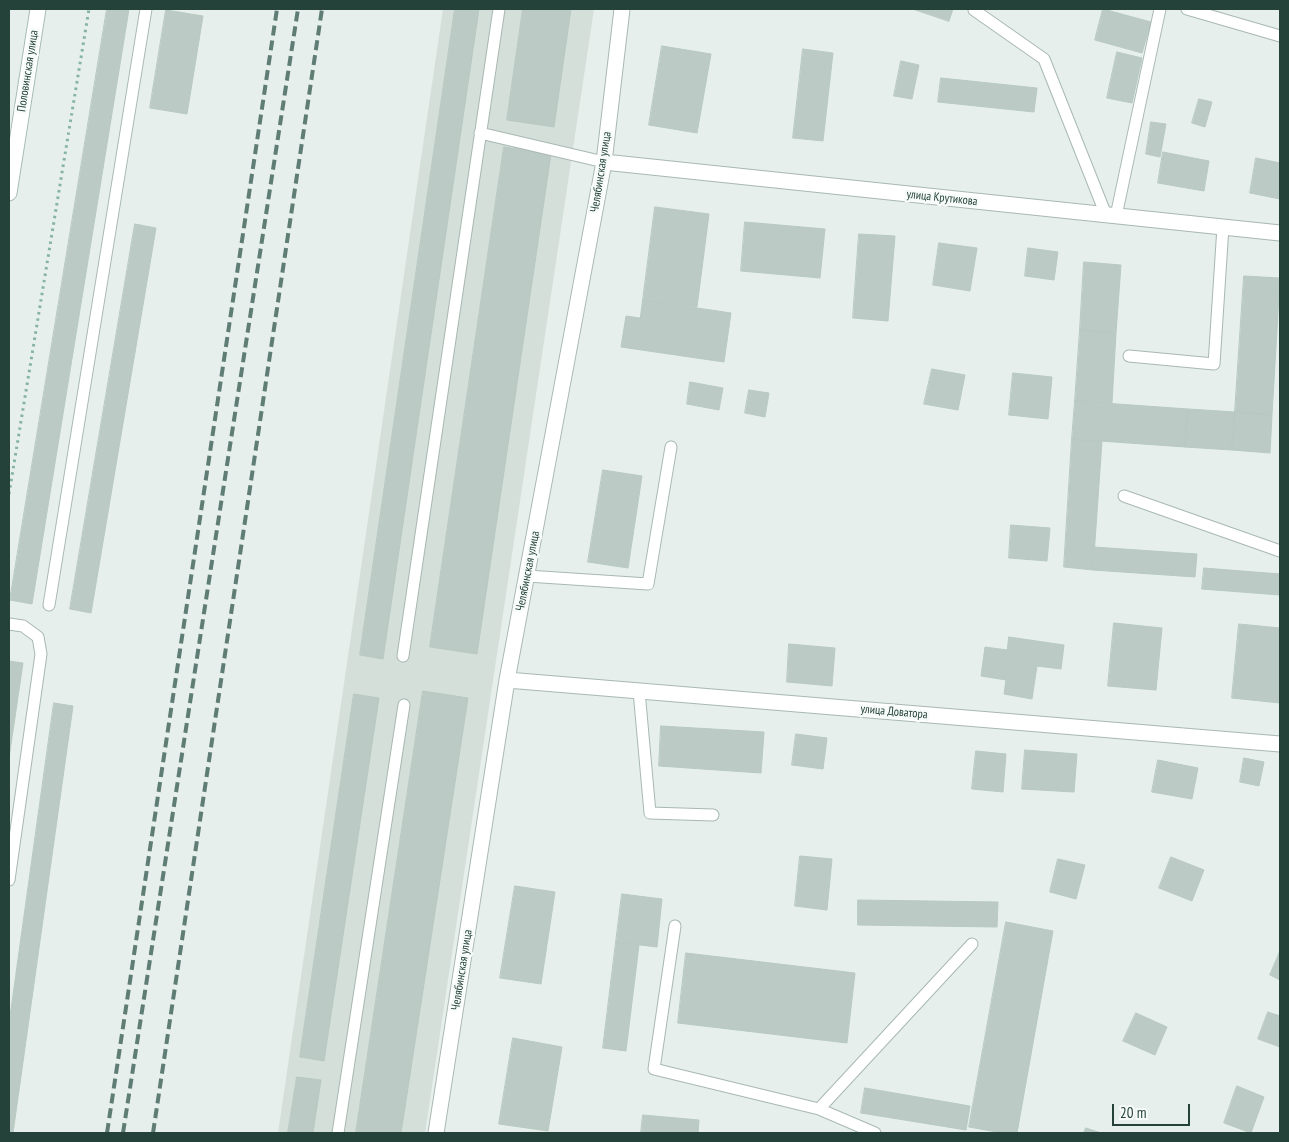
<!DOCTYPE html>
<meta charset="utf-8">
<style>
body{margin:0}
#map{position:relative;width:1289px;height:1142px;overflow:hidden;background:#e6efeb;font-family:"PT Sans Narrow",sans-serif}
canvas{display:block}
.frame{position:absolute;inset:0;border:10px solid #24423a;pointer-events:none}
.scale{position:absolute;left:1112px;top:1104px;width:78px;height:22px;box-sizing:border-box;border:2px solid #24423a;border-top:0;padding-left:6px;font-size:15px;line-height:18px;white-space:nowrap;color:#24423a;-webkit-text-stroke:4px #f7fbf9;paint-order:stroke}
</style>
<div id="map">
<canvas width="1289" height="1142"></canvas>
<div class="frame"></div>
<div class="scale">20 m</div>
</div>
<script>
const g = document.querySelector('canvas').getContext('2d');
g.lineJoin = 'round';
function paint(path, color) { g.fillStyle = color; g.fill(path, 'evenodd'); }
function trace(path, color, width, dash) { g.strokeStyle = color; g.lineWidth = width; g.lineCap = dash ? 'butt' : 'round'; g.setLineDash(dash || []); g.stroke(path); }
function drawText(font, color, halo, rows, align = 'center') {
  g.font = font + ' "PT Sans Narrow",sans-serif'; g.lineWidth = 5; g.setLineDash([]); g.textBaseline = 'middle'; g.strokeStyle = halo; g.fillStyle = color; for (const [text, x, y, turn = 0] of rows) {
    g.save(); g.translate(x, y); g.rotate((+turn || 0) * Math.PI / 180); g.textAlign = isNaN(turn) ? turn : align; if (halo) g.strokeText(text, 0, 0); g.fillText(text, 0, 0); g.restore();
  }
}
paint(new Path2D(`
 M443,9H594L425,1133H278Z`), '#d4dfda');
const building = new Path2D(`
 M107,9H129L32,604L10,600Z
 M455,9H479L383,659L360,655Z
 M523,9H571L554,127L507,120Z
 M913,9H953L949,21Z
 M1103,9L1151,22L1142,53L1095,40Z
 M166,10L203,16L187,114L150,108Z
 M662,46L711,54L697,133L649,125Z
 M803,49L833,53L823,141L793,138Z
 M1117,52L1142,58L1132,103L1107,98Z
 M901,61L919,65L912,99L894,96Z
 M941,78L1037,88L1034,112L938,102Z
 M1199,99L1212,102L1205,127L1192,123Z
 M1151,122L1166,124L1160,157L1146,154Z
 M504,147L551,154L477,654L430,647Z
 M1163,152L1209,161L1204,191L1158,183Z
 M1256,158L1280,163V199L1250,193Z
 M655,207L709,214L697,307L643,300Z
 M745,222L825,229L820,278L741,271Z
 M135,224L156,228L91,613L70,609Z
 M859,234L895,236L888,321L853,318Z
 M939,243L977,248L970,291L933,285Z
 M1028,248L1058,252L1054,280L1025,276Z
 M1084,262L1121,265L1116,333L1080,330Z
 M1244,276L1280,278L1272,415L1235,412Z
 M643,300L731,313L724,362L621,347L626,316L640,318Z
 M1080,330L1116,333L1112,403L1075,401Z
 M932,369L965,375L958,410L924,404Z
 M1013,373L1052,377L1048,419L1009,415Z
 M690,382L723,388L719,410L687,404Z
 M749,390L769,393L765,417L745,413Z
 M1075,401L1188,409L1185,447L1072,439Z
 M1188,409L1235,412L1232,450L1185,447Z
 M1235,412L1272,415L1270,453L1232,450Z
 M1072,439L1102,441L1093,570L1064,567Z
 M603,470L642,476L628,568L588,562Z
 M1011,525L1050,528L1047,561L1009,558Z
 M1094,547L1197,554L1195,577L1093,570Z
 M1204,568L1280,574V595L1202,589Z
 M1114,623L1162,628L1156,690L1108,686Z
 M1239,624L1280,628V703L1232,698Z
 M1009,637L1064,645L1061,669L1037,666L1032,699L1004,694L1006,680L981,676L985,647L1007,650Z
 M789,644L835,648L832,686L787,682Z
 M9,661L23,663L9,758Z
 M423,691L468,698L401,1133H356Z
 M354,694L379,698L324,1061L300,1057Z
 M54,703L73,706L13,1133H9V1024Z
 M661,726L764,732L761,773L659,766Z
 M796,734L827,738L823,769L792,765Z
 M1025,750L1077,754L1074,792L1022,789Z
 M976,751L1006,754L1003,792L972,789Z
 M1244,758L1264,762L1259,786L1240,782Z
 M1158,760L1198,768L1192,799L1152,792Z
 M800,856L832,859L827,910L795,906Z
 M1171,857L1204,870L1192,901L1159,888Z
 M1058,859L1085,865L1076,899L1050,892Z
 M515,886L555,892L541,984L500,978Z
 M622,894L662,899L657,947L616,942Z
 M858,900L998,902L997,927L858,925Z
 M1006,922L1053,931L1017,1133H1003L969,1127Z
 M616,942L639,945L626,1051L603,1048Z
 M1280,951V980L1270,975Z
 M686,953L855,973L847,1043L678,1023Z
 M1268,1012L1280,1016V1047L1258,1039Z
 M1136,1013L1167,1027L1155,1055L1123,1041Z
 M513,1038L562,1047L548,1131L499,1124Z
 M297,1077L321,1080L313,1133H288Z
 M1237,1086L1264,1097L1251,1133L1224,1123Z
 M865,1088L970,1106L966,1130L861,1113Z
 M643,1115L699,1120L698,1133H641Z
 M1086,1128L1101,1133H1084Z`);
paint(building, '#bbcac4');
trace(building, '#b8c9c2', 1);
const lane = new Path2D(`
 M1187,9L1280,36
 M974,10L1044,59L1106,215
 M480,133L604,162
 M1116,216L1160,9
 M1129,356L1214,364L1223,227
 M1124,496L1280,551
 M527,576L648,584L671,447
 M49,605L146,9
 M9,624L23,626L38,637L41,654L9,880
 M403,656L499,9
 M639,691L650,813L713,815
 M675,926L654,1069L819,1109L875,1133
 M819,1109L972,944
 M338,1133L404,705`);
const street = new Path2D(`
 M604,162L1280,233
 M507,680L1280,744
 M436,1133L507,680L604,162L622,9`);
const secondary = new Path2D(`
 M9,193L38,9`);
trace(lane, '#a8b8b2', 13);
trace(street, '#a8b8b2', 17);
trace(secondary, '#a4bbb3', 17);
trace(new Path2D(`
 M9,494L89,9`), '#86b3a5', 3, [2.5, 4]);
trace(lane, '#fff', 11);
trace(street, '#fff', 15);
trace(secondary, '#fff', 15);
trace(new Path2D(`
 M107,1133L277,9
 M123,1133L298,9
 M153,1133L322,9`), '#5f7d75', 4, [10, 5]);
drawText('12px', '#24423a', '#f7fbf9', [
 ["Половинская улица",28,71,-81],
 ["Челябинская улица",601,172,-81],
 ["улица Крутикова",942,198,6],
 ["Челябинская улица",528,571,-79],
 ["улица Доватора",894,712,5],
 ["Челябинская улица",462,970,-81]
]);
</script>
